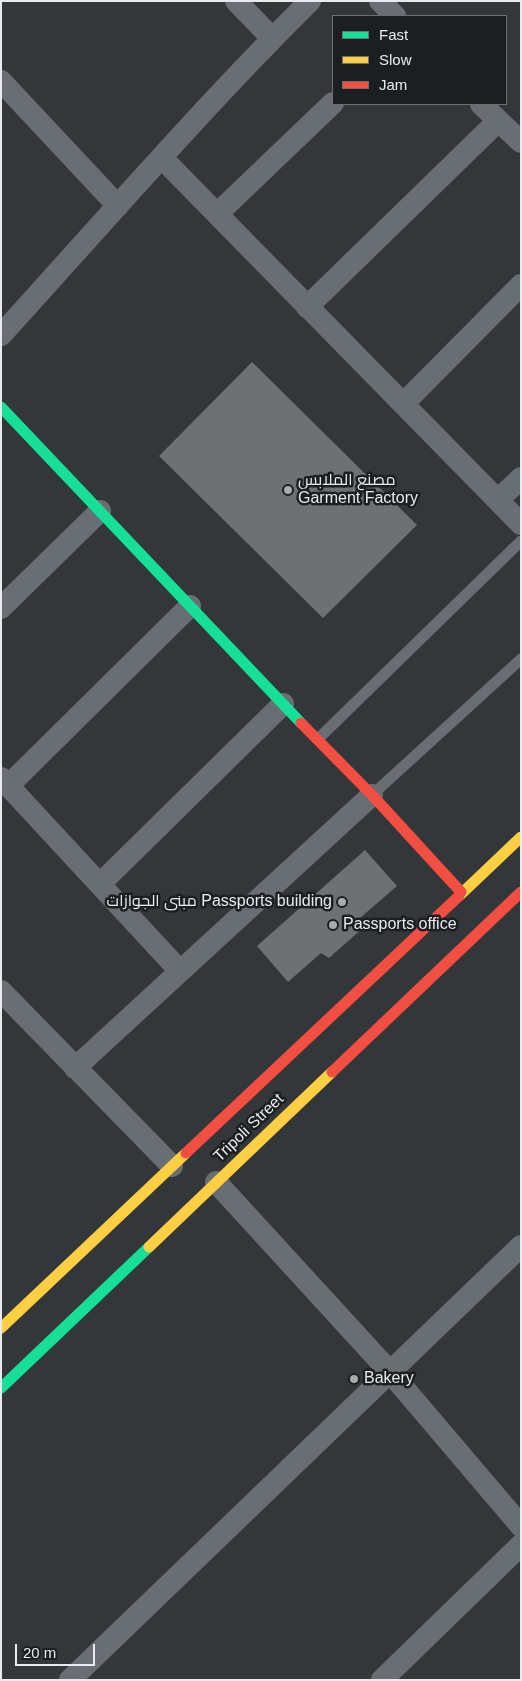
<!DOCTYPE html>
<meta charset="utf-8">
<style>
body{margin:0}
#map{position:relative;width:522px;height:1681px;overflow:hidden;background:#34373a;font-family:Arial,sans-serif}
canvas{display:block}
.frame{position:absolute;inset:0;border:2px solid #e7ebee;pointer-events:none}
.legend{position:absolute;left:332px;top:15px;width:175px;height:90px;box-sizing:border-box;background:#1c1e21;border:1px solid #6d7073;margin:0;padding:6px 9px;list-style:none;font-size:15px;color:#e7ebee}
.legend li{display:flex;align-items:center;gap:10px;height:25px}
.legend b{width:25px;border:1px solid #6d7073}
.scale{position:absolute;left:15px;top:1644px;width:80px;height:22px;box-sizing:border-box;border:2px solid #e7ebee;border-top:0;padding-left:6px;font-size:15px;line-height:18px;white-space:nowrap;color:#e7ebee;-webkit-text-stroke:4px #1c1e21;paint-order:stroke}
</style>
<div id="map">
<canvas width="522" height="1681"></canvas>
<div class="frame"></div>
<ul class="legend">
<li><b style="height:6px;background:#16e098"></b>Fast</li>
<li><b style="height:6px;background:#ffcf43"></b>Slow</li>
<li><b style="height:6px;background:#f24e42"></b>Jam</li>
</ul>
<div class="scale">20 m</div>
</div>
<script>
const ctx = document.querySelector('canvas').getContext('2d');
ctx.lineJoin = 'round';
function paint(path, color) { ctx.fillStyle = color; ctx.fill(path, 'evenodd'); }
function trace(path, color, width, dash) { ctx.strokeStyle = color; ctx.lineWidth = width; ctx.lineCap = dash ? 'butt' : 'round'; ctx.setLineDash(dash || []); ctx.stroke(path); }
function write(font, color, halo, rows, align = 'center') {
  ctx.font = font + ' Arial,Cairo,sans-serif'; ctx.lineWidth = 5; ctx.setLineDash([]); ctx.textBaseline = 'middle'; ctx.strokeStyle = halo; ctx.fillStyle = color; for (const [text, x, y, turn = 0] of rows) {
    ctx.save(); ctx.translate(x, y); ctx.rotate((+turn || 0) * Math.PI / 180); ctx.textAlign = isNaN(turn) ? turn : align; if (halo) ctx.strokeText(text, 0, 0); ctx.fillText(text, 0, 0); ctx.restore();
  }
}
paint(new Path2D(`
 M252 362 417 525 323 618 159 456Z
 M365 850 397 886 360 918 363 928 329 958 321 953 288 982 257 946Z`), '#6e7073');
trace(new Path2D(`
 M318 739 521 541
 M372 795 521 659`), '#696e75', 11);
trace(new Path2D(`
 M236 1 272 38
 M380 1 395 16
 M1 81 118 206
 M481 104 521 142
 M162 158 521 524
 M217 214 333 103
 M307 307 498 121
 M1 335C103 223 202 108 310 1
 M403 404 521 285
 M498 500 521 478
 M1 608 100 511
 M1 778 180 971
 M8 786 190 606
 M100 884 283 704
 M1 991 172 1166
 M75 1068 372 795
 M216 1182 390 1372 521 1526
 M70 1680 521 1246
 M382 1680 521 1545`), '#696e75', 22);
trace(new Path2D(`
 M1 407 301 723
 M1 1388 149 1247`), '#16e098', 11);
trace(new Path2D(`
 M459 896 521 837
 M149 1247 332 1072
 M1 1328 186 1153`), '#ffcf43', 11);
trace(new Path2D(`
 M301 723 372 795 461 892
 M332 1072 521 892
 M186 1153 459 896`), '#f24e42', 11);
for (const [x, y, r, color] of [
 [288,490,5,"#a8acaf"],
 [342,902,5,"#a8acaf"],
 [333,925,5,"#a8acaf"],
 [354,1379,5,"#a8acaf"]
]) { const dot = new Path2D(); dot.arc(x, y, r, 0, 2 * Math.PI); ctx.fillStyle = color; ctx.fill(dot); trace(dot, '#1c1e21', 2); }
write('16px', '#e7ebee', '#1c1e21', [
 ["مصنع الملابس",298,481],
 ["Garment Factory",298,499],
 ["مبنى الجوازات Passports building",332,902,"right"],
 ["Passports office",343,925],
 ["Bakery",364,1379]
], 'left');
write('16px', '#e7ebee', '#1c1e21', [
 ["Tripoli Street",249,1128,-44]
]);
</script>
